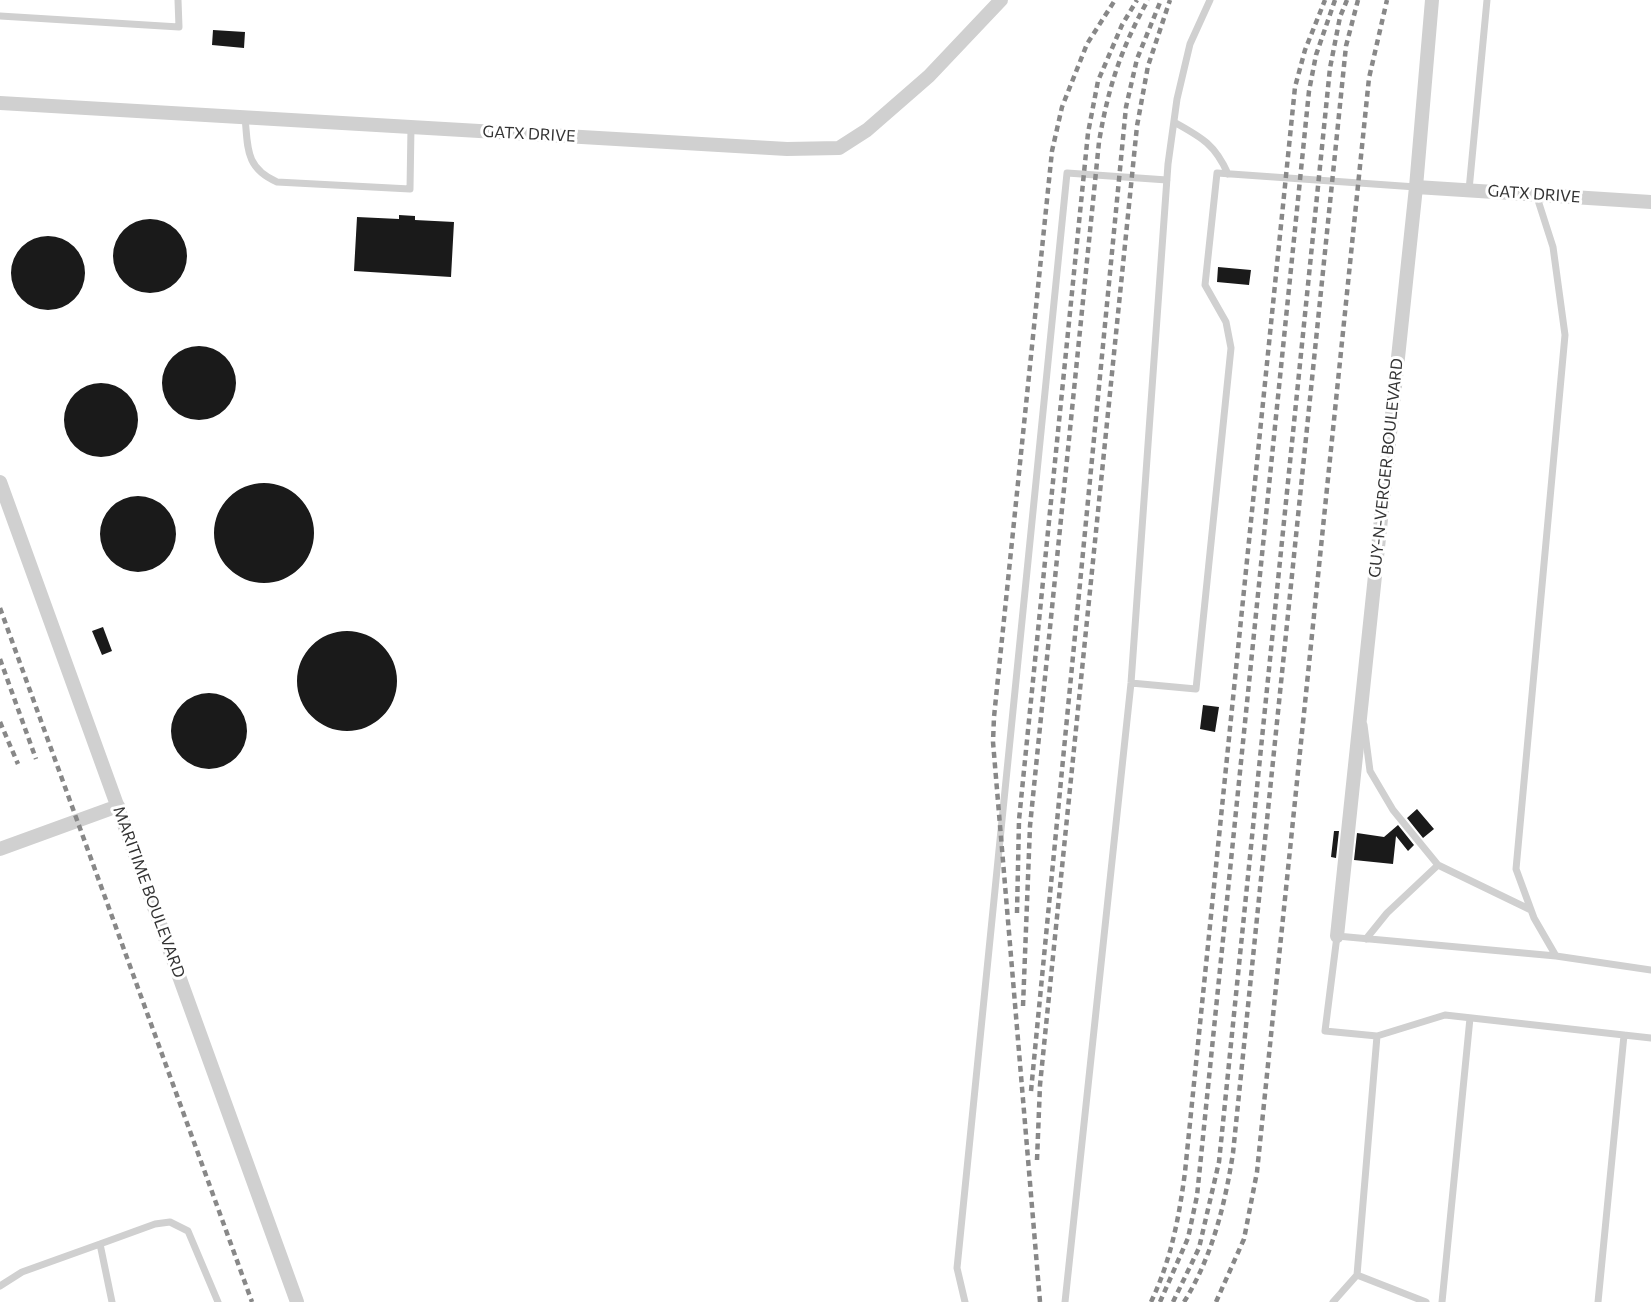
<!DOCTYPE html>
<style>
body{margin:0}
canvas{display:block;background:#fff}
</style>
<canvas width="1651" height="1302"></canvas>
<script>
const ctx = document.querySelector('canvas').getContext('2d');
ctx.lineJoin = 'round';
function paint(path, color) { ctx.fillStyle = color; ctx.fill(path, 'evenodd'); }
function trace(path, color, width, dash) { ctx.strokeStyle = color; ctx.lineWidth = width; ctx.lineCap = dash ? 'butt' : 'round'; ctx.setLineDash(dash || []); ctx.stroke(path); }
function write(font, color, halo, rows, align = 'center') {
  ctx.font = font + ' Commissioner,sans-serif'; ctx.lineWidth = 6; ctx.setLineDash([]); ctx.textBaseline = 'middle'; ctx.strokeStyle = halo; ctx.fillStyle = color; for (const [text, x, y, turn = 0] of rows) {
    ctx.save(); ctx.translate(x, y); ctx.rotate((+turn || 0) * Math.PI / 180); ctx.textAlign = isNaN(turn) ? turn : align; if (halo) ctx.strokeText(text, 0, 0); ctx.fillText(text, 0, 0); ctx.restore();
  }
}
paint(new Path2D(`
 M213 30 245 32 244 48 212 45Z
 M399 215 415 216V220L454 222 451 277 354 271 357 217 399 219Z
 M113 256a37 37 0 1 1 74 0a37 37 0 1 1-74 0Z
 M11 273a37 37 0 1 1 74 0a37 37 0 1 1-74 0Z
 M1218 267 1251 270 1249 285 1217 282Z
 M162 383a37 37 0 1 1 74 0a37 37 0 1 1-74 0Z
 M64 420a37 37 0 1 1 74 0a37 37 0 1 1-74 0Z
 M214 533a50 50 0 1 1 100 0a50 50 0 1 1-100 0Z
 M100 534a38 38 0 1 1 76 0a38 38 0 1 1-76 0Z
 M103 627 112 651 102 655 92 631Z
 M297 681a50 50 0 1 1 100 0a50 50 0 1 1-100 0Z
 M171 731a38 38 0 1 1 76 0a38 38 0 1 1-76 0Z
 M1203 705 1219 707 1215 732 1200 729Z
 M1417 809 1434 829 1423 838 1407 818Z
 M1398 825 1414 845 1408 851 1396 836 1393 864 1354 860 1357 833 1384 837Z
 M1334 831H1339L1336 858 1331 857Z`), '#1a1a1a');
trace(new Path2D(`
 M0 16 179 27 178 0
 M245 117C248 148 245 168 277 182L410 189 411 127
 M1174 122C1201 137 1215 144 1228 174
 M1469 190 1487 0
 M1536 194 1553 247 1565 335 1516 869 1534 918 1556 956 1651 970
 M1131 683 1196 689 1231 348 1226 322 1205 285 1217 173 1416 187
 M1364 725 1370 771 1393 810 1438 865 1531 910
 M1366 939 1387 913 1438 865
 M1556 956 1337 936 1325 1031 1377 1036 1445 1015 1651 1038
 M1357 1275 1426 1302
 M0 1286 22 1272 100 1244
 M112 1302 100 1244 155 1224 170 1222 188 1231 218 1302
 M965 1302 957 1268 1067 173 1167 180
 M1065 1302 1131 683 1168 164 1177 99 1190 44 1210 0
 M1333 1302 1357 1275 1377 1036
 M1442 1302 1470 1018
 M1598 1302 1624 1035`), '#d0d0d0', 7);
trace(new Path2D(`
 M0 103 787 149 839 148 867 130 929 76 1001 0
 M1416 187 1651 202
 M0 482 297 1302
 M0 849 118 806
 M1337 936 1416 187 1432 0`), '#d0d0d0', 14);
trace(new Path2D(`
 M0 608 252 1302
 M0 659 36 759
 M0 722 18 764
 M1017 913 1019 820 1088 133 1098 81 1122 25 1137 0
 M1023 1006 1030 826 1099 142C1108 88 1121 48 1148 0
 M1031 1091 1126 107 1137 59 1161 0
 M1037 1160 1040 1085 1137 126 1148 66 1170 0
 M1040 1302 993 742 994 717 1052 151 1062 107 1087 44 1115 0
 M1151 1302C1171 1260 1179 1218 1185 1172L1295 87 1305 50 1325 0
 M1160 1302 1188 1238 1197 1196 1309 91 1316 55 1335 0
 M1173 1302 1199 1248 1219 1162 1330 68 1340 17 1347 0
 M1184 1302C1212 1257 1225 1205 1233 1153L1346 46 1358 0
 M1216 1302 1244 1239 1257 1172 1369 78 1387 0`), '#888', 4.5, [6, 4.5]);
write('16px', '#333', '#fff', [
 ["GATX DRIVE",529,134,3],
 ["GATX DRIVE",1534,194,4],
 ["GUY-N-VERGER BOULEVARD",1386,468,-84],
 ["MARITIME BOULEVARD",149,892,70]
]);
</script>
